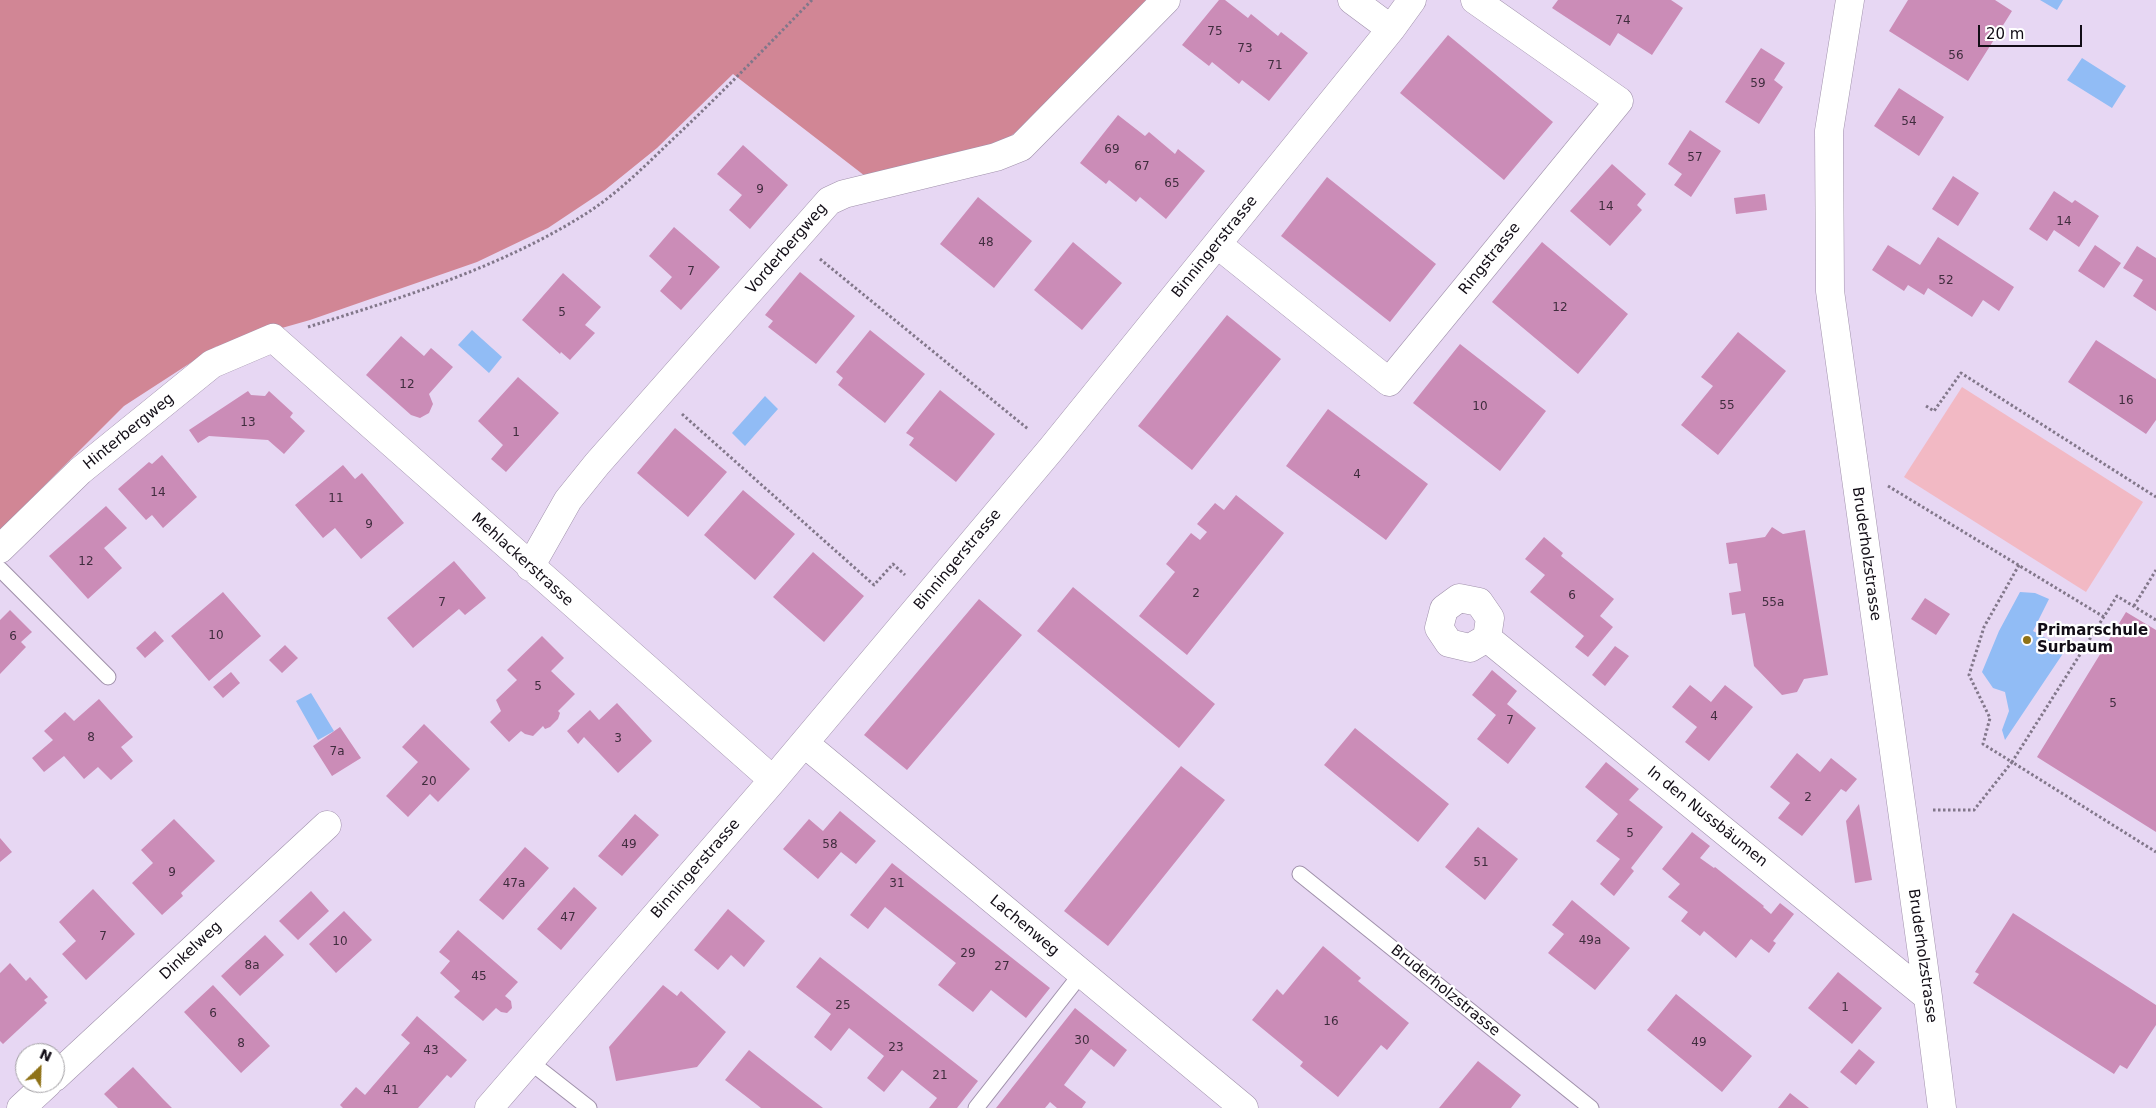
<!DOCTYPE html>
<meta charset="utf-8">
<style>
body{margin:0}
#map{position:relative;width:2156px;height:1108px;overflow:hidden;background:#e7d7f3;font-family:"DejaVu Sans",sans-serif}
canvas{display:block}
.north{position:absolute;left:15px;top:1043px;width:50px;height:50px;box-sizing:border-box;background:#fff;border:1px solid #a09ea2;border-radius:50%;rotate:24deg;font-size:14px;font-weight:700;line-height:20px;text-align:center;color:#120d16}
.north::after{content:'';display:block;margin:auto;width:18px;height:22px;background:#8f7217;clip-path:polygon(50% 0,100% 100%,50% 72%,0 100%)}
.scale{position:absolute;left:1978px;top:25px;width:104px;height:22px;box-sizing:border-box;border:2px solid #120d16;border-top:0;padding-left:6px;font-size:15px;line-height:18px;white-space:nowrap;color:#120d16;-webkit-text-stroke:4px #fff;paint-order:stroke}
</style>
<div id="map">
<canvas width="2156" height="1108"></canvas>
<div class="north">N</div>
<div class="scale">20 m</div>
</div>
<script>
const ctx = document.querySelector('canvas').getContext('2d');
ctx.lineJoin = 'round';
function paint(path, color) { ctx.fillStyle = color; ctx.fill(path, 'evenodd'); }
function trace(path, color, width, dash) { ctx.strokeStyle = color; ctx.lineWidth = width; ctx.lineCap = dash ? 'butt' : 'round'; ctx.setLineDash(dash || []); ctx.stroke(path); }
function write(font, color, halo, rows, align = 'center') {
  ctx.font = font + ' "DejaVu Sans",sans-serif'; ctx.lineWidth = 4.5; ctx.setLineDash([]); ctx.textBaseline = 'middle'; ctx.strokeStyle = halo; ctx.fillStyle = color; for (const [text, x, y, turn = 0] of rows) {
    ctx.save(); ctx.translate(x, y); ctx.rotate((+turn || 0) * Math.PI / 180); ctx.textAlign = isNaN(turn) ? turn : align; if (halo) ctx.strokeText(text, 0, 0); ctx.fillText(text, 0, 0); ctx.restore();
  }
}
paint(new Path2D(`
 M1962 387 2143 502 2086 592 1904 477Z`), '#f2b9c4');
paint(new Path2D(`
 M0 0H1148L1054 103 1003 142 865 176 733 74 657 148 605 190 548 228 477 262 310 320 215 347 124 406 0 530Z`), '#d18695');
paint(new Path2D(`
 M2040 0H2063L2057 10Z
 M2082 58 2126 86 2112 108 2067 80Z
 M472 330 502 357 489 373 458 345Z
 M765 396 778 409 745 446 732 433Z
 M2020 592 2035 593 2049 599 2033 631 2066 649 2005 740 2002 730 2009 711 2005 692 1993 688 1982 672 1999 631Z
 M311 693 334 731 318 740 296 701Z`), '#91bcf5');
paint(new Path2D(`
 M1219 0H1225L1248 18 1251 14 1278 36 1281 32 1308 53 1269 101 1242 80 1239 84 1212 62 1209 66 1182 45Z
 M1558 0H1671L1683 8 1652 55 1618 33 1610 46 1552 8Z
 M1908 0H1995L2012 11 1968 81 1889 31Z
 M1448 35 1553 122 1504 180 1400 93Z
 M1761 48 1785 63 1774 80 1783 87 1759 124 1725 102Z
 M1899 88 1944 117 1919 156 1874 126Z
 M1118 115 1145 136 1149 132 1175 154 1178 149 1205 171 1166 219 1140 197 1136 202 1109 180 1106 184 1080 163Z
 M1690 130 1721 151 1691 197 1674 185 1682 174 1668 164Z
 M743 145 788 185 750 229 729 210 742 195 717 174Z
 M1612 164 1646 194 1637 205 1642 210 1610 246 1570 211Z
 M1953 176 1979 193 1958 226 1932 209Z
 M1327 177 1436 264 1390 322 1281 236Z
 M2054 191 2072 203 2075 200 2099 216 2079 247 2054 230 2047 241 2029 229Z
 M1765 194 1767 210 1736 214 1734 198Z
 M978 197 1032 241 994 288 940 244Z
 M674 227 720 267 681 310 660 291 672 277 649 256Z
 M1938 237 2014 287 1999 311 1983 300 1972 317 1928 288 1924 295 1908 285 1904 291 1872 270 1888 245 1920 265Z
 M1073 242 1122 283 1082 330 1034 290Z
 M1542 242 1628 314 1578 374 1492 302Z
 M2095 245 2121 263 2104 288 2078 271Z
 M2137 246 2156 258V311L2133 296 2143 280 2123 268Z
 M800 272 855 316 816 364 768 327 773 321 765 315Z
 M563 273 601 307 585 325 595 333 570 360 561 352 560 354 522 320Z
 M1227 315 1281 359 1192 470 1138 426Z
 M870 330 925 374 885 423 838 385 843 378 836 372Z
 M1738 332 1786 371 1718 455 1681 425 1713 386 1701 377Z
 M401 336 424 356 431 348 453 367 429 394 433 404 429 413 420 418 411 415 366 375Z
 M2096 340 2156 379V420L2146 434 2068 382Z
 M1460 344 1546 411 1500 471 1413 403Z
 M518 377 559 413 506 472 491 459 503 445 478 421Z
 M940 390 995 434 956 482 909 445 914 438 906 433Z
 M248 391 251 395 265 396 269 391 293 413 290 417 305 431 284 454 268 440 209 436 198 443 189 430Z
 M1328 409 1428 484 1386 540 1286 466Z
 M675 428 727 472 688 517 637 473Z
 M162 455 197 497 163 528 152 515 146 520 118 489 149 462 152 464Z
 M343 465 355 479 362 473 404 523 361 559 335 528 323 538 295 505Z
 M743 490 795 534 755 580 704 535Z
 M1236 495 1284 533 1187 655 1139 616 1175 572 1166 564 1191 533 1200 540 1207 532 1197 524 1215 503 1224 510Z
 M106 506 127 528 104 548 122 568 88 599 49 556Z
 M1772 527 1783 534 1805 530 1828 675 1804 679 1797 692 1782 695 1754 666 1745 613 1732 615 1729 593 1741 591 1737 563 1729 564 1726 543 1765 537Z
 M1544 537 1563 553 1561 556 1614 599 1600 616 1613 627 1588 657 1575 647 1584 636 1530 592 1545 575 1525 559Z
 M813 552 864 596 824 642 773 597Z
 M454 561 486 598 465 615 459 609 413 648 387 618Z
 M1073 587 1215 704 1179 748 1037 631Z
 M223 592 261 636 209 681 171 636Z
 M1925 598 1950 614 1936 635 1911 619Z
 M979 599 1022 635 907 770 864 735Z
 M10 610 32 632 21 642 26 647 0 674V620Z
 M2126 612 2156 630V832L2037 757Z
 M155 631 164 641 145 658 136 648Z
 M542 636 564 658 551 671 575 694 558 711 560 713 558 719 550 727 545 729 543 726 533 736 525 734 521 731 509 742 490 722 501 711 496 700 517 680 507 670Z
 M285 645 298 658 282 673 269 660Z
 M1615 646 1629 656 1605 686 1592 675Z
 M1492 670 1517 691 1507 704 1536 728 1508 764 1477 739 1496 715 1472 695Z
 M231 672 240 683 223 698 213 687Z
 M1690 685 1711 702 1725 685 1753 707 1709 761 1685 742 1697 727 1672 707Z
 M99 699 133 737 121 747 133 761 111 780 98 767 84 779 64 756 44 772 32 758 53 740 44 731 65 712 74 721Z
 M617 703 652 741 618 773 584 737 578 744 567 731 590 710 599 720Z
 M424 724 470 769 438 802 430 794 408 817 386 796 418 762 402 747Z
 M340 727 361 758 332 776 313 746Z
 M1355 728 1449 804 1418 842 1324 765Z
 M1797 753 1820 772 1831 758 1857 779 1846 792 1841 789 1802 836 1778 818 1790 803 1770 787Z
 M1606 762 1639 789 1629 800 1663 827 1631 868 1634 871 1614 896 1600 884 1620 859 1596 841 1618 814 1585 787Z
 M1181 766 1225 800 1108 946 1064 911Z
 M1859 804 1872 880 1855 883 1846 821Z
 M840 811 876 841 856 864 841 852 818 879 783 849 809 819 823 831Z
 M635 814 659 835 622 876 598 856Z
 M174 819 215 861 181 893 183 896 162 915 132 883 153 863 141 850Z
 M1478 827 1518 859 1485 900 1445 867Z
 M1692 832 1710 846 1700 858 1714 868 1715 867 1764 906 1763 907 1771 914 1780 903 1794 914 1773 941 1776 943 1769 953 1751 939 1736 958 1704 931 1700 936 1681 921 1688 912 1668 897 1680 884 1662 869Z
 M0 838 12 852 0 862Z
 M525 847 549 868 503 920 479 900Z
 M892 863 1050 988 1026 1018 991 990 973 1012 938 985 956 963 885 907 868 929 850 915Z
 M574 887 597 908 561 950 537 929Z
 M93 889 135 934 86 980 62 954 76 941 59 922Z
 M311 891 329 911 298 940 279 921Z
 M1572 900 1630 948 1595 990 1548 953 1564 934 1552 925Z
 M728 909 765 941 744 967 731 955 718 970 694 950Z
 M344 911 372 940 336 973 309 944Z
 M2013 913 2156 1005V1025L2127 1069 2120 1065 2114 1074 1973 983 1979 974 1975 972Z
 M458 930 518 982 505 996 511 1001 512 1008 507 1013 501 1012 496 1008 483 1021 454 997 460 991 440 973 450 961 439 952Z
 M265 935 284 955 240 996 221 976Z
 M1323 946 1361 978 1358 981 1409 1023 1387 1050 1381 1045 1338 1097 1300 1066 1303 1062 1252 1020 1277 989 1283 995Z
 M820 957 978 1081 957 1108H929L937 1098 902 1070 884 1092 867 1078 884 1056 849 1028 831 1051 814 1037 831 1014 796 987Z
 M10 963 26 981 30 977 48 997 44 1000 47 1003 3 1044 0 1041V973Z
 M1838 972 1882 1008 1852 1044 1808 1008Z
 M213 985 270 1046 241 1073 184 1012Z
 M663 985 677 996 681 991 726 1032 697 1067 616 1081 609 1047Z
 M1676 994 1752 1056 1722 1092 1647 1030Z
 M1075 1008 1127 1050 1114 1067 1091 1049 1064 1085 1086 1102 1082 1108H1057L1050 1102 1045 1108H996Z
 M417 1016 467 1060 451 1078 447 1075 418 1108H343L340 1105 356 1087 365 1095 410 1043 401 1035Z
 M1859 1049 1875 1062 1856 1085 1840 1072Z
 M749 1050 802 1092 823 1108H761L725 1080Z
 M1478 1061 1521 1095 1511 1108H1439Z
 M133 1067 162 1098 172 1108H118L104 1094Z
 M1790 1093 1809 1108H1778Z`), '#cb8cb7');
const service = new Path2D(`
 M0 569 108 677
 M1300 874 1591 1108
 M529 1061 589 1108
 M976 1108 1081 974`);
const minor = new Path2D(`
 M1352 0 1391 29
 M1850 0 1829 131 1830 291 1928 997 1942 1108
 M1217 244 1389 382 1619 101 1475 0
 M0 549 80 471 212 364 273 338 773 780
 M530 567 568 500 597 464 829 201 844 194 996 157 1021 147 1166 0
 M1459 598 1479 602 1490 618 1487 638 1470 648 1449 643 1439 628 1444 609Z
 M1487 638 1928 997
 M804 743 1244 1108
 M55 1077 327 825
 M21 1108 48 1083
 M489 1108 773 780 1052 448 1391 29 1412 0`);
trace(service, '#a091ab', 17);
trace(minor, '#a091ab', 29);
trace(new Path2D(`
 M820 259 1028 429
 M308 327C404 297 502 267 587 213 618 193 646 165 673 139 721 94 766 47 812 0
 M1926 406 1934 411 1961 373 2156 497
 M682 414 874 585 893 564 905 575
 M1888 486 2104 617
 M2019 565 1984 627 1969 675 1990 718 1983 744 2012 762 2117 596 2156 620
 M2134 606 2156 570
 M1933 810H1974L2012 762 2156 852`), '#82778a', 3, [2.5, 2.5]);
trace(service, '#fff', 15);
trace(minor, '#fff', 28);
for (const [x, y, r, color] of [
 [2027,640,5,"#8f7217"]
]) { const dot = new Path2D(); dot.arc(x, y, r, 0, 2 * Math.PI); ctx.fillStyle = color; ctx.fill(dot); trace(dot, '#fff', 2); }
write('12px', '#402d3e', null, [
 ["74",1623,21],
 ["75",1215,32],
 ["73",1245,49],
 ["56",1956,56],
 ["71",1275,66],
 ["59",1758,84],
 ["54",1909,122],
 ["69",1112,150],
 ["57",1695,158],
 ["67",1142,167],
 ["65",1172,184],
 ["9",760,190],
 ["14",1606,207],
 ["14",2064,222],
 ["48",986,243],
 ["7",691,272],
 ["52",1946,281],
 ["12",1560,308],
 ["5",562,313],
 ["12",407,385],
 ["16",2126,401],
 ["55",1727,406],
 ["10",1480,407],
 ["13",248,423],
 ["1",516,433],
 ["4",1357,475],
 ["14",158,493],
 ["11",336,499],
 ["9",369,525],
 ["12",86,562],
 ["2",1196,594],
 ["6",1572,596],
 ["7",442,603],
 ["55a",1773,603],
 ["10",216,636],
 ["6",13,637],
 ["5",538,687],
 ["5",2113,704],
 ["4",1714,717],
 ["7",1510,721],
 ["8",91,738],
 ["3",618,739],
 ["7a",337,752],
 ["20",429,782],
 ["2",1808,798],
 ["5",1630,834],
 ["49",629,845],
 ["58",830,845],
 ["51",1481,863],
 ["9",172,873],
 ["47a",514,884],
 ["31",897,884],
 ["47",568,918],
 ["7",103,937],
 ["49a",1590,941],
 ["10",340,942],
 ["29",968,954],
 ["8a",252,966],
 ["27",1002,967],
 ["45",479,977],
 ["25",843,1006],
 ["1",1845,1008],
 ["6",213,1014],
 ["16",1331,1022],
 ["30",1082,1041],
 ["49",1699,1043],
 ["8",241,1044],
 ["23",896,1048],
 ["43",431,1051],
 ["21",940,1076],
 ["41",391,1091]
]);
write('15px', '#120d16', '#fff', [
 ["Binningerstrasse",1215,247,-51],
 ["Vorderbergweg",787,249,-49],
 ["Ringstrasse",1490,259,-51],
 ["Hinterbergweg",129,432,-39],
 ["Bruderholzstrasse",1866,554,82],
 ["Mehlackerstrasse",522,560,42],
 ["Binningerstrasse",958,560,-50],
 ["In den Nussbäumen",1707,817,39],
 ["Binningerstrasse",696,869,-49],
 ["Lachenweg",1024,926,40],
 ["Dinkelweg",191,951,-43],
 ["Bruderholzstrasse",1922,956,82],
 ["Bruderholzstrasse",1445,991,39]
]);
write('bold 15px', '#120d16', '#fff', [
 ["Primarschule",2037,631],
 ["Surbaum",2037,648]
], 'left');
</script>
